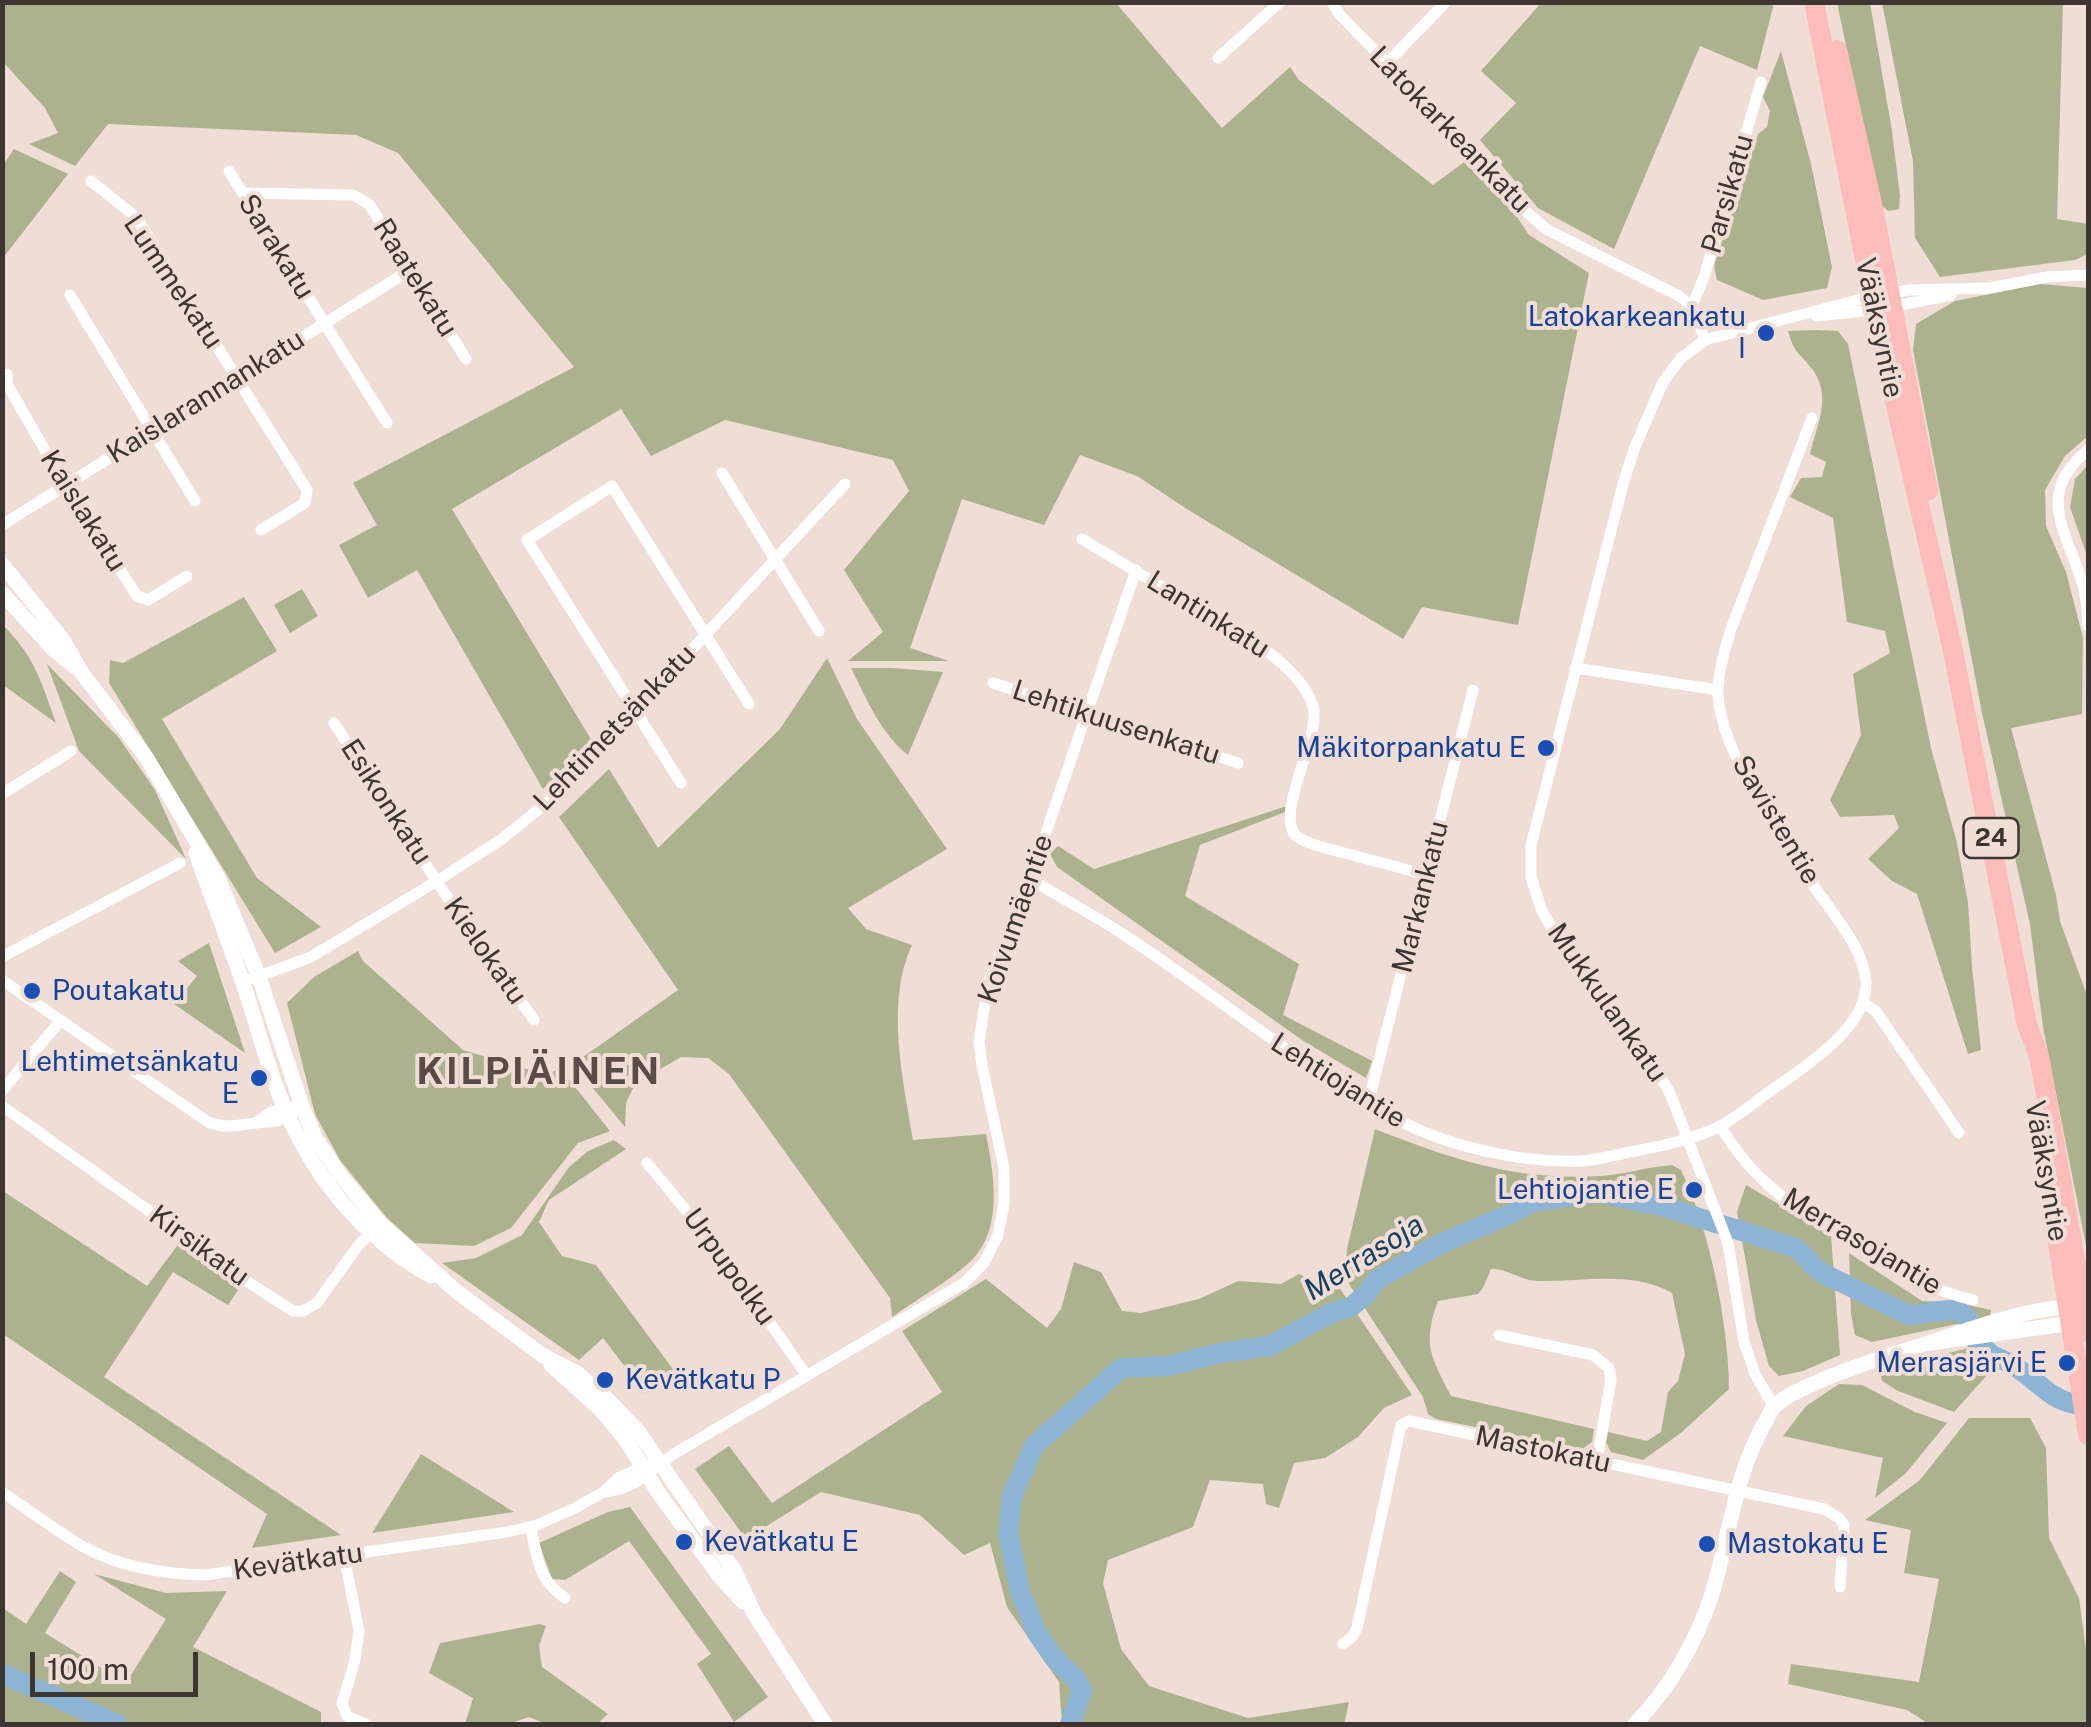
<!DOCTYPE html>
<meta charset="utf-8">
<style>
body{margin:0}
#map{position:relative;width:2091px;height:1727px;overflow:hidden;background:#efddd6;font-family:"Public Sans",sans-serif}
canvas{display:block}
.frame{position:absolute;inset:0;border:5px solid #3c3532;pointer-events:none}
.scale{position:absolute;left:30px;top:1652px;width:168px;height:45px;box-sizing:border-box;border:5px solid #3c3532;border-top:0;padding-left:12px;font-size:30px;line-height:35px;white-space:nowrap;color:#3c3532;-webkit-text-stroke:8px #efddd6;paint-order:stroke}
</style>
<div id="map">
<canvas width="2091" height="1727"></canvas>
<div class="frame"></div>
<div class="scale">100 m</div>
</div>
<script>
const ctx = document.querySelector('canvas').getContext('2d');
ctx.lineJoin = 'round';
function paint(path, color) { ctx.fillStyle = color; ctx.fill(path, 'evenodd'); }
function trace(path, color, width, dash) { ctx.strokeStyle = color; ctx.lineWidth = width; ctx.lineCap = dash ? 'butt' : 'round'; ctx.setLineDash(dash || []); ctx.stroke(path); }
function write(font, color, halo, rows, align = 'center') {
  ctx.font = font + ' "Public Sans",sans-serif'; ctx.lineWidth = 8; ctx.setLineDash([]); ctx.textBaseline = 'middle'; ctx.strokeStyle = halo; ctx.fillStyle = color; for (const [text, x, y, turn = 0] of rows) {
    ctx.save(); ctx.translate(x, y); ctx.rotate((+turn || 0) * Math.PI / 180); ctx.textAlign = isNaN(turn) ? turn : align; if (halo) ctx.strokeText(text, 0, 0); ctx.fillText(text, 0, 0); ctx.restore();
  }
}
paint(new Path2D(`
 M1116 3 1222 128 1290 67 1299 80 1433 185 1467 160 1515 214 1529 235 1589 273 1518 625 1422 607 1403 639 1190 511 1137 476 1080 455 1044 525 962 499 910 648 949 661H848L883 632 844 570 909 491 893 460 725 420 651 456 621 409 452 509 592 741 543 789 417 570 368 598 339 545 377 525 353 483 574 367 398 153 356 135 108 124 75 166 29 144 58 133 45 108 3 62V3Z
 M1541 3H1774L1757 70 1700 46 1614 249 1538 208 1480 140 1516 103 1481 71Z
 M1837 3H1870L1892 131 1900 196 1899 209 1888 211 1881 205 1878 196Z
 M1882 3H2063L2057 219 2088 224V254L2075 260 1940 277 1915 238 1913 161Z
 M1781 51 1811 164 1832 267 1827 288 1763 300 1717 280 1714 266 1758 134 1767 127 1770 111 1763 97Z
 M14 149 68 174 3 258V165Z
 M2040 284 2088 288V436L2065 456 2045 490 2046 526 2066 572 2083 638 2082 714 2011 728 2056 895 2060 921 2088 998V1256L2043 1027 2030 924 1982 713 1913 350 1916 324 1955 301Z
 M1816 330 1838 331 1848 344 1931 748 1957 843 1968 902 1972 967 1981 1050 1968 1054 1917 894 1892 881 1868 859 1899 828 1894 815 1840 817 1830 800 1861 735 1853 674 1890 653 1885 631 1847 622 1833 518 1790 497 1801 478 1822 477 1826 462 1810 454C1817 424 1832 398 1813 370 1800 353 1794 354 1788 331Z
 M2088 465V559L2070 507 2075 479Z
 M302 589 318 616 290 633 274 605Z
 M244 597 277 651 162 719 257 878 321 927 275 953 109 683 110 660 123 663Z
 M2 624C35 657 41 681 56 723L3 685Z
 M827 658 857 719 947 849 848 908 866 929 912 945C885 1002 903 1080 913 1140L986 1134C994 1175 1004 1230 970 1262 948 1282 917 1299 892 1317L890 1298 729 1074 708 1058 681 1057 635 1084 626 1103 625 1127 573 1064 678 990 559 817 609 769 658 848 780 729Z
 M47 664 119 738 155 790 186 859 79 751Z
 M851 668H892L943 672 908 755C881 734 866 698 851 668Z
 M1287 806 1285 812 1200 845 1185 896 1299 964 1283 1015 1372 1061 1366 1078 1305 1042 1057 867 1050 854 1058 846 1094 869Z
 M209 943 245 1053 174 1004 197 976 178 961Z
 M358 951 363 961 463 1050 546 1075 560 1068 610 1131 578 1143 511 1228 474 1246 415 1243 387 1218 340 1160 315 1114 287 1003 314 977Z
 M1375 1129C1454 1160 1515 1181 1602 1176 1625 1174 1648 1167 1672 1165L1681 1170C1709 1227 1729 1326 1729 1389L1682 1432 1643 1460 1611 1452 1606 1443 1608 1432 1647 1441 1661 1432 1668 1392 1678 1381 1685 1354 1672 1293C1633 1270 1580 1282 1537 1281 1519 1280 1507 1268 1491 1269L1483 1288 1478 1294 1438 1301C1422 1344 1431 1357 1451 1396L1594 1429 1592 1442 1582 1449 1436 1419 1428 1414 1423 1397 1345 1278 1347 1249Z
 M614 1140 626 1149 549 1200 539 1222 562 1256 596 1265 675 1372 645 1393 603 1338 579 1360 442 1263 476 1258 522 1235 569 1167 588 1151Z
 M1746 1185 1831 1235 1840 1355 1803 1371 1779 1376 1769 1366 1756 1320 1737 1212Z
 M3 1191 147 1286 180 1242 241 1286 228 1305 173 1272 104 1377 341 1535 252 1548 267 1514 3 1334Z
 M1849 1253 1922 1301 1954 1302 1991 1310 1990 1317 1872 1342 1855 1335 1851 1314Z
 M1074 1262 1101 1272 1122 1311 1141 1313 1199 1299 1238 1281 1281 1284 1299 1274 1311 1280 1332 1277 1412 1395 1384 1408 1358 1437 1325 1458 1294 1463 1279 1508 1266 1504 1263 1484 1210 1480 1193 1527 1108 1560 1103 1583 1121 1649 1149 1686 1248 1718 1349 1702 1344 1724H1062L1059 1682 1007 1607 990 1543 964 1555 920 1515 821 1492 746 1539 695 1469 729 1446 772 1503 942 1392 902 1331 986 1279 1047 1328 1061 1309Z
 M1982 1344 2006 1354 1954 1412 1898 1391 1882 1381 1880 1372Z
 M1839 1384 1862 1385 1915 1412 1947 1423 1906 1473 1875 1498 1883 1458 1783 1436 1806 1406Z
 M1969 1418H2030L2046 1448 2049 1538 2079 1598 2088 1665V1724H1929L1907 1710 1788 1684 1791 1664 1919 1682 1939 1579 1904 1573 1911 1530 1865 1520 1920 1480Z
 M421 1454 514 1512 372 1533Z
 M630 1507 768 1697 734 1722 697 1664 711 1654 629 1541 565 1580 552 1579 539 1543 608 1512Z
 M60 1571 76 1582 45 1633 126 1683 166 1619 94 1574 166 1593 227 1591 193 1647 321 1712V1724H132L3 1667V1608L26 1624Z
 M540 1624 546 1626 539 1646 542 1667 608 1714 597 1724H546L529 1717 508 1724H465L473 1698 429 1673 440 1643Z
 M3 1681 100 1724H3Z`), '#acb28e');
trace(new Path2D(`
 M1976 1341 1992 1355 2007 1362
 M2020 1370C2041 1384 2050 1399 2075 1404
 M2 1674 117 1724
 M1070 1724 1082 1691 1076 1679 1055 1659 1037 1633 1020 1592 1008 1532 1012 1496 1034 1446 1121 1368 1169 1366 1220 1353 1270 1346 1331 1313 1351 1307 1365 1295 1378 1279 1440 1244 1513 1213 1531 1202 1597 1193 1658 1205 1796 1248 1820 1272 1909 1315 1957 1309 1968 1319`), '#8db4d5', 20);
trace(new Path2D(`
 M1332 2 1340 15 1471 149 1521 207 1546 229 1679 296 1692 306 1705 340
 M1218 58 1280 2
 M1387 63 1446 2
 M229 171 387 423
 M91 181 136 217 307 490 305 503 261 530
 M243 193 353 195 369 204 466 359
 M1984 289 2047 277 2088 275
 M70 295 195 501
 M1692 306 1704 277 1761 82
 M1816 316 1875 310 1951 295
 M7 374V384L65 485 137 596 148 600 187 576
 M2088 450C2033 494 2068 533 2083 586 2087 599 2087 613 2088 626
 M722 473 819 631
 M2 525 410 270
 M1082 539 1257 644C1278 659 1305 680 1313 706 1322 737 1270 820 1299 838 1312 846 1330 849 1344 853 1371 860 1398 867 1426 875
 M1575 668 1718 690
 M993 683 1238 763
 M334 723 443 891 534 1020
 M681 783 527 540 612 486 749 704
 M2 794 71 751
 M1030 879C1058 896 1087 911 1115 929 1187 975 1254 1029 1326 1076 1351 1093 1377 1110 1404 1123 1454 1148 1524 1163 1580 1161 1595 1161 1611 1156 1625 1153 1656 1147 1691 1141 1720 1126 1737 1117 1753 1103 1769 1092 1803 1068 1868 1028 1866 982 1864 950 1839 922 1821 896 1787 848 1722 755 1718 696 1717 674 1725 650 1731 629L1812 418
 M2 957 180 863
 M251 979 311 957 437 881 502 839 560 792 845 484
 M2 980 208 1122C226 1129 238 1125 256 1123 271 1121 282 1123 294 1112
 M1864 1003 1876 1011 1959 1133
 M2 1091 60 1021
 M1368 1104 1473 690
 M2 1106 254 1286 293 1311H303L317 1303 357 1247 374 1229
 M256 1123 271 1112 293 1107
 M1720 1126C1733 1146 1746 1165 1764 1181 1788 1204 1819 1222 1848 1239 1890 1265 1924 1289 1973 1300
 M647 1163C704 1230 756 1302 807 1376
 M1499 1335 1593 1355 1609 1368 1611 1379 1597 1461
 M1774 1407 1755 1374 1744 1342 1728 1243 1669 1091 1639 1045 1560 943 1541 909 1531 877V845L1623 484 1635 447 1663 382 1681 358 1705 340 1865 298 1909 290 1988 288
 M2 1492C29 1510 55 1530 82 1546 119 1567 163 1574 205 1575L507 1532 537 1525 573 1509 604 1492 618 1478 647 1465
 M604 1492C639 1488 650 1470 677 1452L964 1283 984 1263 998 1235 1004 1204V1168L982 1065 979 1042 988 983 1030 879 1136 570
 M530 1527C539 1558 536 1578 565 1598
 M344 1556 359 1631 355 1660 342 1704 347 1716 366 1724
 M1343 1644 1352 1637 1357 1628 1401 1425 1409 1421 1824 1509 1839 1518 1844 1525 1840 1587`), '#fff', 11);
trace(new Path2D(`
 M2 564 63 640 82 673 146 757 217 876 259 977 304 1112 316 1139 340 1175 380 1223 456 1291 542 1355 577 1373 606 1398 638 1431 734 1570 755 1615 825 1724
 M2 593 54 650 75 667
 M196 853C211 896 228 939 243 983 258 1027 270 1078 290 1120 320 1185 368 1241 431 1276
 M1930 1343 2079 1322
 M551 1365 600 1409 626 1440 660 1495 721 1578 743 1602
 M1635 1724C1670 1687 1696 1643 1712 1594 1729 1538 1735 1476 1763 1426 1767 1420 1770 1411 1775 1406 1785 1396 1802 1389 1815 1383 1855 1365 1895 1354 1937 1340 1968 1330 2049 1301 2078 1309`), '#fff', 15);
trace(new Path2D(`
 M1814 2 1882 345 1953 651 2027 1025 2039 1056 2088 1332
 M1837 50 1873 208 1928 491
 M2055 1224 2088 1435`), '#fcbcba', 20);
for (const [x, y, r, color] of [
 [1766,333,10,"#1a4fb4"],
 [1546,748,10,"#1a4fb4"],
 [32,991,10,"#1a4fb4"],
 [259,1078,10,"#1a4fb4"],
 [1694,1190,10,"#1a4fb4"],
 [2067,1363,10,"#1a4fb4"],
 [605,1380,10,"#1a4fb4"],
 [684,1542,10,"#1a4fb4"],
 [1707,1544,10,"#1a4fb4"]
]) { const dot = new Path2D(); dot.arc(x, y, r, 0, 2 * Math.PI); ctx.fillStyle = color; ctx.fill(dot); trace(dot, '#efddd6', 4); }
for (const [x, y, w] of [
 [1991,838,55]
]) { const box = new Path2D(); box.roundRect(x - w / 2, y - 20, w, 40, 8); ctx.fillStyle = '#efddd6'; ctx.fill(box); trace(box, '#3c3532', 2.5); }
write('bold 25px', '#3c3532', null, [
 ["24",1991,838]
]);
write('28px', '#3c3532', '#efddd6', [
 ["Latokarkeankatu",1450,130,46],
 ["Parsikatu",1728,194,-74],
 ["Sarakatu",276,247,58],
 ["Raatekatu",415,278,58],
 ["Lummekatu",173,282,56],
 ["Vääksyntie",1879,328,78],
 ["Kaislarannankatu",206,397,-32],
 ["Kaislakatu",83,511,58],
 ["Lantinkatu",1208,615,32],
 ["Lehtikuusenkatu",1116,723,18],
 ["Lehtimetsänkatu",615,728,-46],
 ["Esikonkatu",386,802,57],
 ["Savistentie",1776,820,59],
 ["Markankatu",1421,897,-76],
 ["Koivumäentie",1016,919,-71],
 ["Kielokatu",485,951,55],
 ["Mukkulankatu",1607,1003,55],
 ["Lehtiojantie",1338,1081,32],
 ["Vääksyntie",2046,1171,80],
 ["Merrasojantie",1862,1242,31],
 ["Kirsikatu",199,1246,36],
 ["Urpupolku",729,1267,54],
 ["Mastokatu",1543,1450,12],
 ["Kevätkatu",298,1562,-8]
]);
write('28px', '#164399', '#efddd6', [
 ["Latokarkeankatu",1746,317],
 ["I",1746,349],
 ["Mäkitorpankatu E",1526,748],
 ["Poutakatu",52,991,"left"],
 ["Lehtimetsänkatu",239,1062],
 ["E",239,1094],
 ["Lehtiojantie E",1674,1190],
 ["Merrasjärvi E",2047,1363],
 ["Kevätkatu P",625,1380,"left"],
 ["Kevätkatu E",704,1542,"left"],
 ["Mastokatu E",1727,1544,"left"]
], 'right');
write('italic 30px', '#144062', '#efddd6', [
 ["Merrasoja",1364,1258,-32]
]);
ctx.letterSpacing = '2.5px';
write('bold 38px', '#5a4c47', '#efddd6', [
 ["KILPIÄINEN",539,1072]
]);
ctx.letterSpacing = '0px';
</script>
